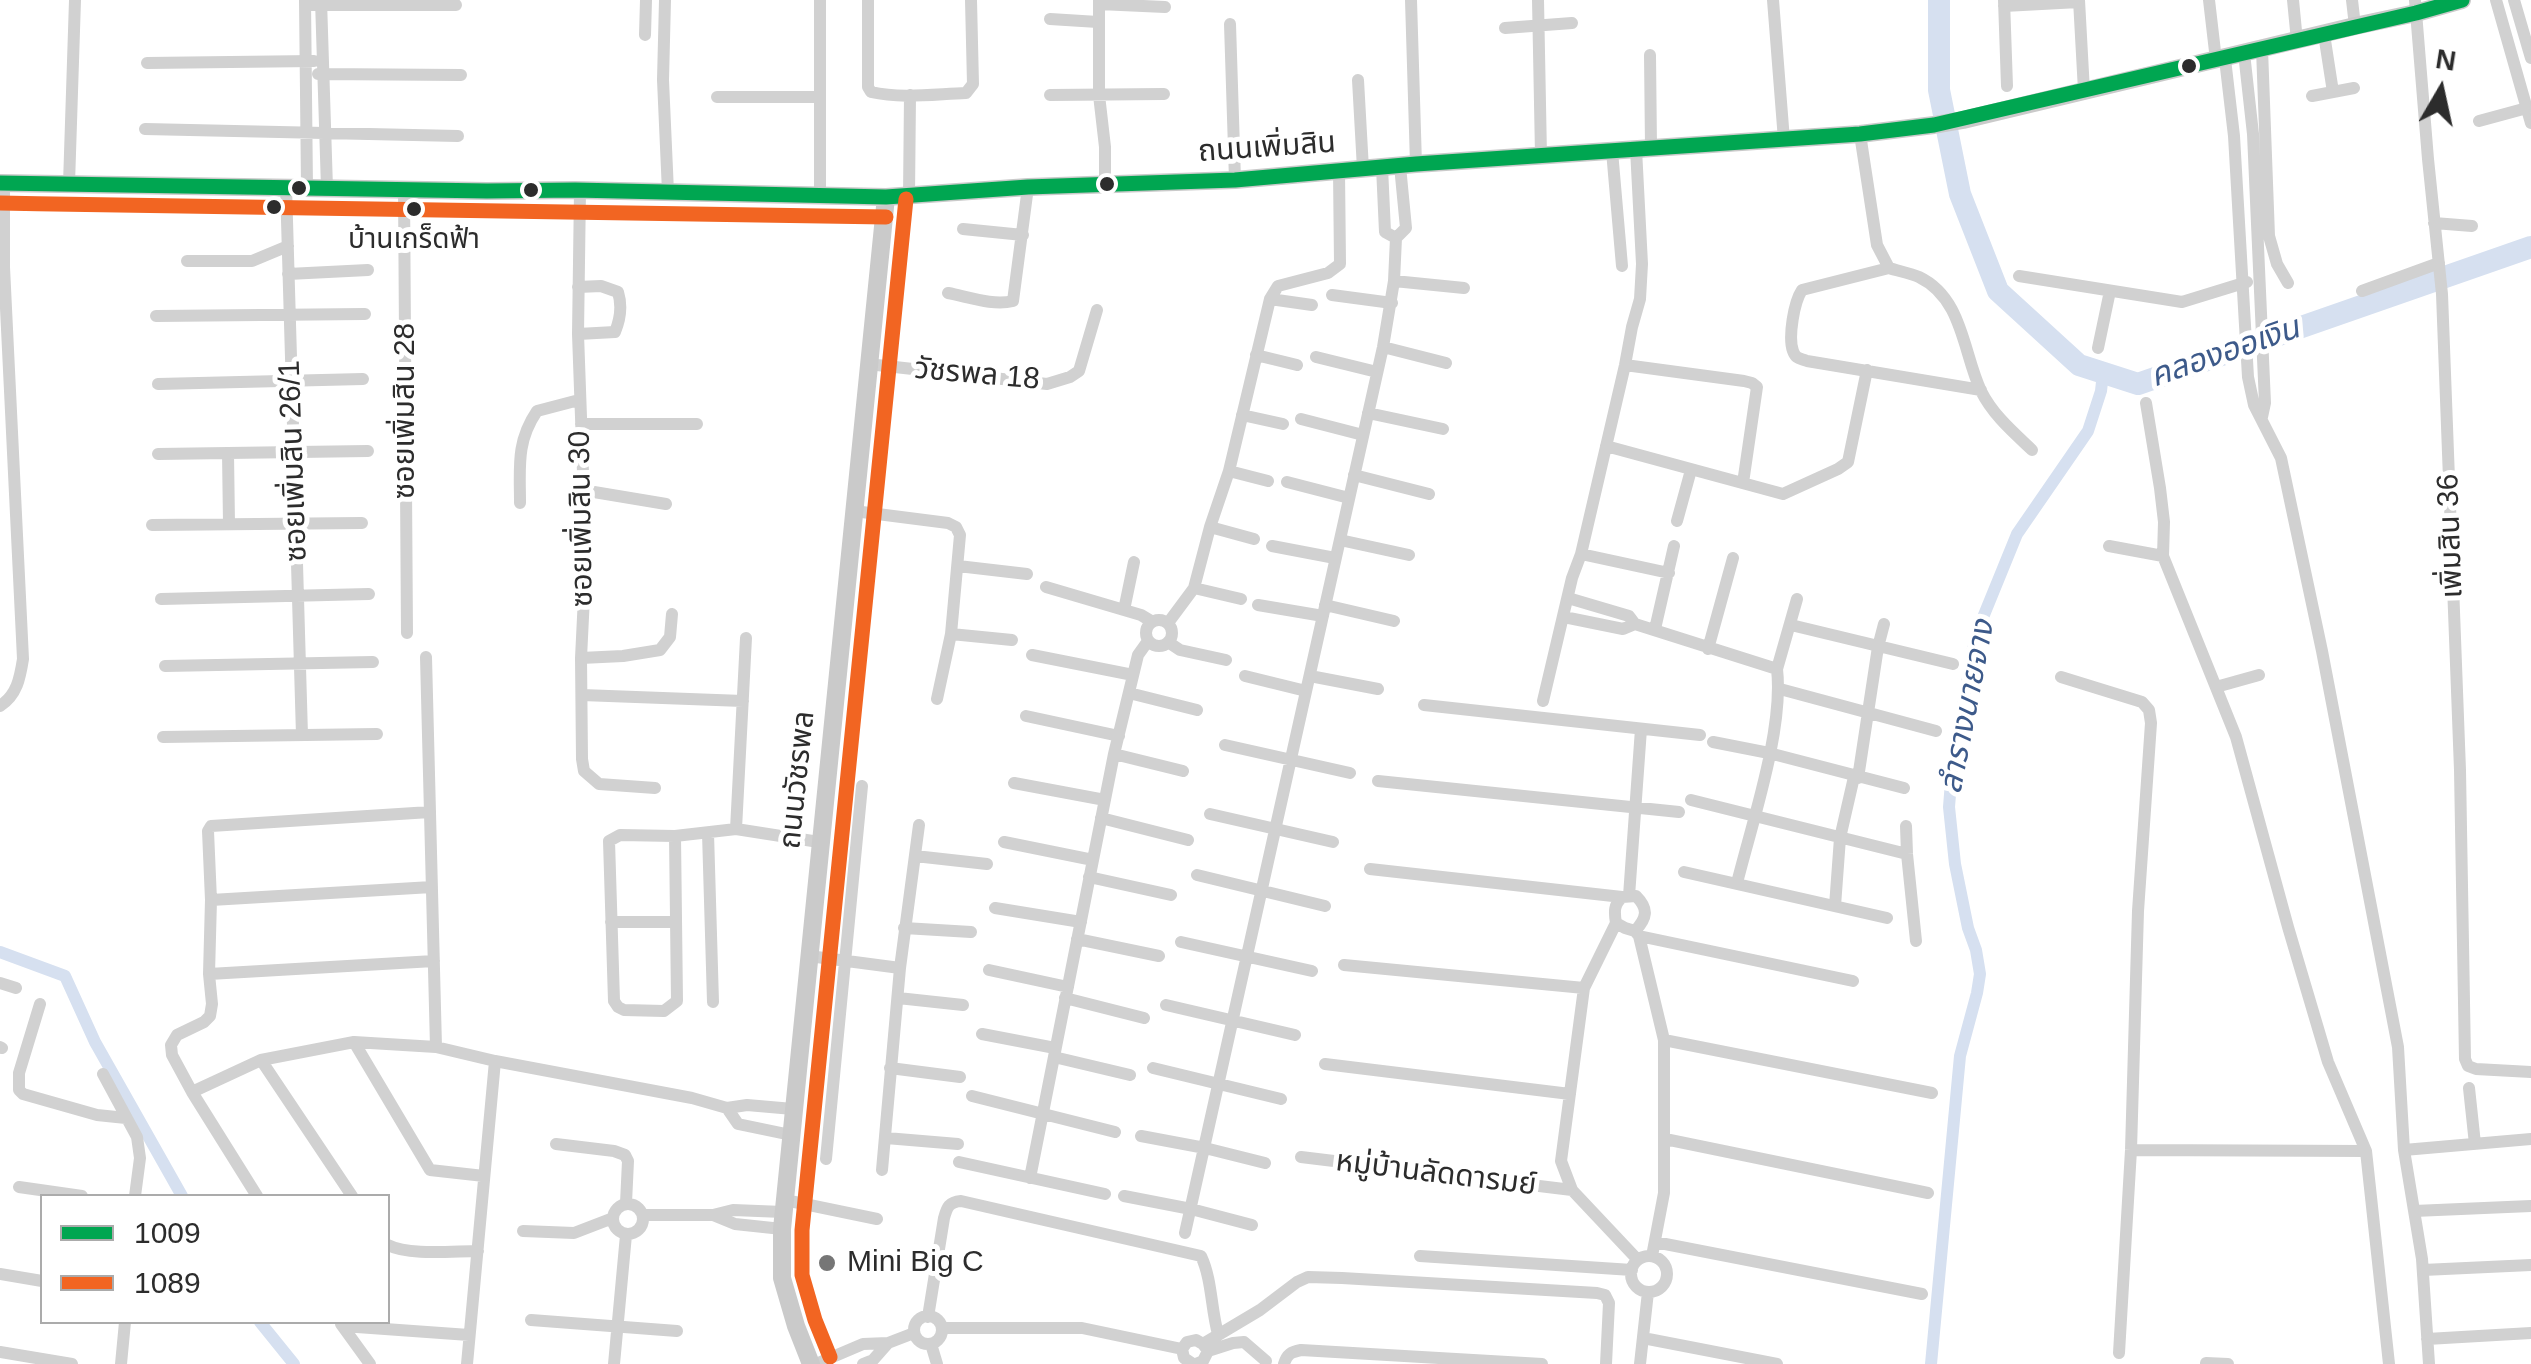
<!DOCTYPE html>
<meta charset="utf-8">
<style>
body{margin:0}
#map{position:relative;width:2531px;height:1364px;overflow:hidden;background:#fff;font-family:Helvetica,sans-serif}
canvas{display:block}
.legend{position:absolute;left:40px;top:1194px;width:350px;height:130px;box-sizing:border-box;background:#fff;border:2px solid #ababab;margin:0;padding:12px 18px;list-style:none;font-size:30px;color:#2c2c2c}
.legend li{display:flex;align-items:center;gap:20px;height:50px}
.legend b{width:50px;border:2px solid #ababab}
.north{position:absolute;left:2391px;top:40px;width:100px;height:100px;-webkit-text-stroke:8px #fff;paint-order:stroke;rotate:9deg;font-size:28px;font-weight:700;line-height:40px;text-align:center;color:#2c2c2c}
.north::after{content:'';display:block;margin:auto;width:35px;height:45px;background:#2c2c2c;clip-path:polygon(50% 0,100% 100%,50% 72%,0 100%)}
</style>
<div id="map">
<canvas width="2531" height="1364"></canvas>
<ul class="legend">
<li><b style="height:12px;background:#00a651"></b>1009</li>
<li><b style="height:12px;background:#f26522"></b>1089</li>
</ul>
<div class="north">N</div>
</div>
<script>
const ctx = document.querySelector('canvas').getContext('2d');
ctx.lineJoin = 'round';
function trace(path, color, width, dash) { ctx.strokeStyle = color; ctx.lineWidth = width; ctx.lineCap = dash ? 'butt' : 'round'; ctx.setLineDash(dash || []); ctx.stroke(path); }
function write(font, color, halo, rows, align = 'center') {
  ctx.font = font + ' Helvetica,"Noto Sans Thai",sans-serif'; ctx.lineWidth = 10; ctx.setLineDash([]); ctx.textBaseline = 'middle'; ctx.strokeStyle = halo; ctx.fillStyle = color; for (const [text, x, y, turn = 0] of rows) {
    ctx.save(); ctx.translate(x, y); ctx.rotate((+turn || 0) * Math.PI / 180); ctx.textAlign = isNaN(turn) ? turn : align; if (halo) ctx.strokeText(text, 0, 0); ctx.fillText(text, 0, 0); ctx.restore();
  }
}
trace(new Path2D(`
 M0 952 65 976 95 1042 182 1196
 M260 1322 294 1364
 M1931 1364 1960 1056 1977 993 1980 974 1976 950 1968 928 1955 864 1949 807 1952 769 1975 637 2017 534 2088 431 2101 391 2103 373`), '#d6e0f0', 12);
trace(new Path2D(`
 M1939 0V90L1960 194 1998 291 2079 365 2138 384 2531 247`), '#d6e0f0', 22);
trace(new Path2D(`
 M305 0 307 187
 M321 0 327 188
 M665 0 663 80 668 192
 M820 0V194
 M868 0V87L871 92C902 99 935 94 966 93L973 84 971 0
 M1099 0V95L1105 147V184
 M1411 0 1416 164
 M1538 0 1541 155
 M1773 0 1784 140
 M2004 0 2007 86
 M2079 0 2084 91
 M2209 0 2216 60
 M2293 0 2297 41
 M2352 0 2355 26
 M2415 0 2428 159 2442 294 2460 770 2465 1059 2468 1066 2476 1069 2531 1072
 M2496 0 2531 123
 M2514 0 2531 58
 M1099 4 1165 7
 M313 5H456
 M2004 6 2079 2
 M1050 19 1098 22
 M1230 24 1235 180
 M1505 28 1572 23
 M2324 34 2333 92
 M645 35 646 0
 M2262 49 2269 236 2277 264 2288 283
 M2244 53 2253 134 2265 403 2262 417
 M1650 55 1651 147
 M2225 59 2234 136 2248 377 2254 405 2281 458 2322 651 2398 1047 2404 1150 2422 1259 2429 1364
 M147 63 314 61
 M318 74 461 75
 M1358 80 1363 169
 M1050 95 1164 94
 M2312 96 2354 88
 M717 97H819
 M2479 121 2527 108
 M145 129 458 136
 M1860 134 1877 245 1889 268C1898 271 1910 273 1919 277 1963 298 1963 353 1981 391 1993 415 2013 432 2032 450
 M1612 151 1622 266
 M1382 167 1385 232 1396 238
 M69 184 75 0
 M286 186 302 735
 M404 189 407 633
 M580 190 578 334 586 556 581 658 582 759 584 771 599 784 655 788
 M909 196 910 95
 M2434 223 2472 226
 M963 229 1023 235
 M187 261H252L288 246
 M1889 268 1802 290C1794 302 1788 337 1793 351 1796 359 1799 358 1807 361L1981 390
 M288 274 368 270
 M2019 276 2182 302 2247 282
 M1394 281 1464 288
 M2362 291 2439 263
 M948 293C969 297 993 306 1013 301L1028 187
 M1332 295 1392 303
 M1270 299 1312 305
 M156 316 365 314
 M578 334 615 332C620 320 622 305 618 292L601 286 578 287
 M1383 347 1446 363
 M2098 348 2110 291
 M1256 355 1297 365
 M1316 357 1377 372
 M868 364 1047 384 1070 377 1079 371 1097 310
 M1625 365 1744 381 1752 383 1757 387 1743 483
 M158 384 363 379
 M2146 403 2160 488 2164 522 2163 556 2236 737 2288 927 2328 1062 2366 1151 2389 1364
 M1368 413 1443 429
 M1242 415 1283 424
 M1301 419 1363 435
 M581 424H697
 M1606 446 1783 494 1838 469 1848 462 1867 370
 M228 453 229 524
 M158 454 368 451
 M1229 471 1268 481
 M1354 475 1429 494
 M1287 482 1349 498
 M582 490 666 504
 M520 503C520 467 516 442 537 411L579 400
 M854 511 948 523 956 527 960 535 951 634 937 699
 M1677 521 1691 470
 M152 525 362 523
 M1210 527 1254 539
 M1340 540 1409 555
 M1272 546 1335 558
 M2109 546 2163 556
 M1581 554 1669 573
 M958 566 1027 574
 M1046 587 1141 615 1151 621
 M1194 588 1241 599
 M1568 598 1629 616 1635 624 1777 669C1784 729 1752 823 1737 883
 M161 599 369 594
 M1258 605 1323 616
 M1325 605 1394 621
 M1124 610 1134 562
 M1564 617 1623 629 1635 624
 M1146 633a13 13 0 1 1 26 0a13 13 0 1 1-26 0Z
 M1168 623 1194 588 1210 527 1229 471 1270 299 1278 286 1328 273 1340 264 1339 171
 M1791 625 1953 664
 M1655 629 1674 546
 M951 634 1012 640
 M1168 642 1180 650 1226 660
 M1708 649 1733 558
 M1032 655 1133 675
 M426 657 436 1047
 M581 658 623 656 660 650 670 637 672 614
 M165 666 373 662
 M1777 669 1797 599
 M1245 676 1306 691
 M1310 676 1378 689
 M2061 677 2142 702 2149 710 2151 723 2138 911 2131 1150 2119 1353
 M2216 687 2259 675
 M1780 689 1936 731
 M1129 693 1197 710
 M582 695 743 701
 M1543 701 1572 578 1581 554 1625 365 1632 327 1640 299 1642 264 1636 149
 M1424 705 1700 735
 M0 706C17 695 20 678 23 659L4 267V184
 M1026 716 1119 736
 M163 737 377 734
 M1713 742 1769 753 1904 788
 M1225 745 1350 773
 M1114 754 1183 771
 M1858 778 1878 647 1884 624
 M1378 781 1679 812
 M1014 783 1105 800
 M1691 800 1907 854
 M1210 814 1333 842
 M1101 818 1188 840
 M1906 826 1907 854 1916 941
 M736 829 746 638
 M708 833 713 1002
 M675 836 677 1001 664 1011 624 1010 618 1007 614 1001 609 841 620 835 675 836 736 829 819 842
 M1004 842 1093 860
 M915 856 987 864
 M1370 869 1622 897
 M1684 872 1887 918
 M1197 875 1325 906
 M1089 877 1171 895
 M1629 896 1641 729
 M1636 896C1649 909 1647 918 1635 931L1625 928 1616 923C1614 911 1614 905 1622 897Z
 M211 900 432 887
 M1835 906 1840 838 1854 777
 M995 908 1081 922
 M611 922H676
 M1616 923 1584 988 1561 1161 1572 1190 1637 1259
 M904 928 971 932
 M1635 931 1639 936 1664 1040V1193L1652 1256
 M1639 936 1853 981
 M1077 939 1159 956
 M1181 942 1312 971
 M809 956 900 968
 M1344 965 1584 988
 M989 970 1068 987
 M209 974 434 961
 M0 983 16 988
 M898 998 963 1005
 M1065 998 1144 1018
 M40 1004 19 1073V1090L23 1094 97 1115 126 1118
 M1166 1005 1295 1035
 M982 1034 1055 1048
 M1664 1040 1932 1093
 M354 1042 430 1170 484 1176
 M0 1047 2 1048
 M1054 1057 1130 1075
 M261 1060 352 1196
 M1325 1064 1570 1094
 M890 1068 960 1077
 M1153 1068 1281 1099
 M103 1074 137 1137 140 1158 135 1196
 M2469 1088 2475 1144
 M192 1092 261 1060 354 1042 436 1047 495 1061 692 1098 727 1108 747 1105 793 1109
 M972 1096 1115 1132
 M727 1108 738 1124 791 1135
 M1141 1136 1205 1148 1265 1163
 M886 1138 958 1144
 M1665 1139 1928 1193
 M556 1144 614 1151 625 1155 628 1161 626 1203
 M2131 1150 2366 1151
 M2404 1150 2531 1139
 M1301 1157 1572 1190
 M826 1159 862 786
 M959 1162 1105 1194
 M882 1170 900 968 919 825
 M1030 1178 1114 754 1138 655 1148 641
 M19 1187 82 1196
 M257 1196 192 1092 172 1055 171 1045 177 1035 204 1022 210 1016 212 1004 209 974 211 900 208 831 211 826 430 812
 M1124 1196 1191 1209 1252 1225
 M785 1200 877 1219
 M613 1219a15 15 0 1 1 30 0a15 15 0 1 1-30 0Z
 M2414 1211 2531 1206
 M643 1215H713L733 1210 783 1212
 M713 1215 735 1224 782 1229
 M523 1231 574 1233 613 1218
 M1185 1233 1383 347 1394 281 1396 238 1406 228 1400 166
 M1655 1242 1922 1294
 M388 1245C409 1256 453 1251 478 1251
 M1420 1256 1632 1270
 M1631 1274a18 18 0 1 1 36 0a18 18 0 1 1-36 0Z
 M2423 1270 2531 1265
 M0 1274 42 1281
 M914 1330a14 14 0 1 1 28 0a14 14 0 1 1-28 0Z
 M928 1317 944 1218C947 1207 949 1202 961 1201L1201 1256C1212 1279 1211 1309 1218 1334
 M531 1320 677 1331
 M341 1324 370 1364
 M343 1326 469 1335
 M942 1328H1082L1182 1349
 M1643 1338 1777 1364
 M2427 1339 2531 1333
 M931 1344 937 1364
 M1203 1344 1260 1310 1297 1282 1308 1277 1342 1278 1597 1293 1605 1295 1609 1303 1606 1364
 M1208 1351 1233 1343 1244 1342 1266 1361
 M0 1352 72 1364
 M2206 1363 2228 1364
 M121 1364 125 1322
 M467 1364 495 1061
 M614 1364 626 1235
 M816 1364 863 1344 888 1343 914 1333
 M863 1364 873 1360 888 1343
 M1193 1364 1184 1358 1182 1349 1187 1342 1196 1340 1203 1344 1208 1351 1203 1361 1196 1364
 M1284 1364C1287 1354 1291 1352 1301 1350L1542 1364
 M1640 1364 1648 1292`), '#d1d1d1', 12);
trace(new Path2D(`
 M0 183 487 191 575 190 886 197 1028 187 1235 180 1416 164 1860 134 1934 125 1963 120 2355 26 2416 13 2462 0
 M811 1364 796 1326 782 1278V1229L886 197`), '#cacaca', 18);
trace(new Path2D(`
 M0 183 487 191 575 190 886 197 1028 187 1235 180 1416 164 1860 134 1934 125 2416 13 2462 0`), '#00a651', 15);
trace(new Path2D(`
 M0 203C295 208 590 210 886 217
 M830 1357 815 1320 802 1275V1230L906 199`), '#f26522', 15);
for (const [x, y, r, color] of [
 [2189,66,9,"#2c2c2c"],
 [1107,184,9,"#2c2c2c"],
 [299,188,9,"#2c2c2c"],
 [531,190,9,"#2c2c2c"],
 [274,207,9,"#2c2c2c"],
 [414,209,9,"#2c2c2c"],
 [827,1263,10,"#767676"]
]) { const dot = new Path2D(); dot.arc(x, y, r, 0, 2 * Math.PI); ctx.fillStyle = color; ctx.fill(dot); trace(dot, '#fff', 4); }
write('28px', '#2c2c2c', '#fff', [
 ["บ้านเกร็ดฟ้า",414,240]
]);
write('30px', '#2c2c2c', '#fff', [
 ["ถนนเพิ่มสิน",1267,148,-4],
 ["วัชรพล 18",977,375,5],
 ["ซอยเพิ่มสิน 28",406,411,-90],
 ["ซอยเพิ่มสิน 26/1",294,461,-92],
 ["ซอยเพิ่มสิน 30",582,519,-91],
 ["เพิ่มสิน 36",2451,536,-92],
 ["ถนนวัชรพล",798,780,-84],
 ["หมู่บ้านลัดดารมย์",1436,1174,7]
]);
write('30px', '#2c2c2c', '#fff', [
 ["Mini Big C",847,1263]
], 'left');
write('italic 32px', '#3d5a8a', '#fff', [
 ["คลองออเงิน",2225,353,-19],
 ["ลำรางนายจาง",1968,707,-79]
]);
</script>
